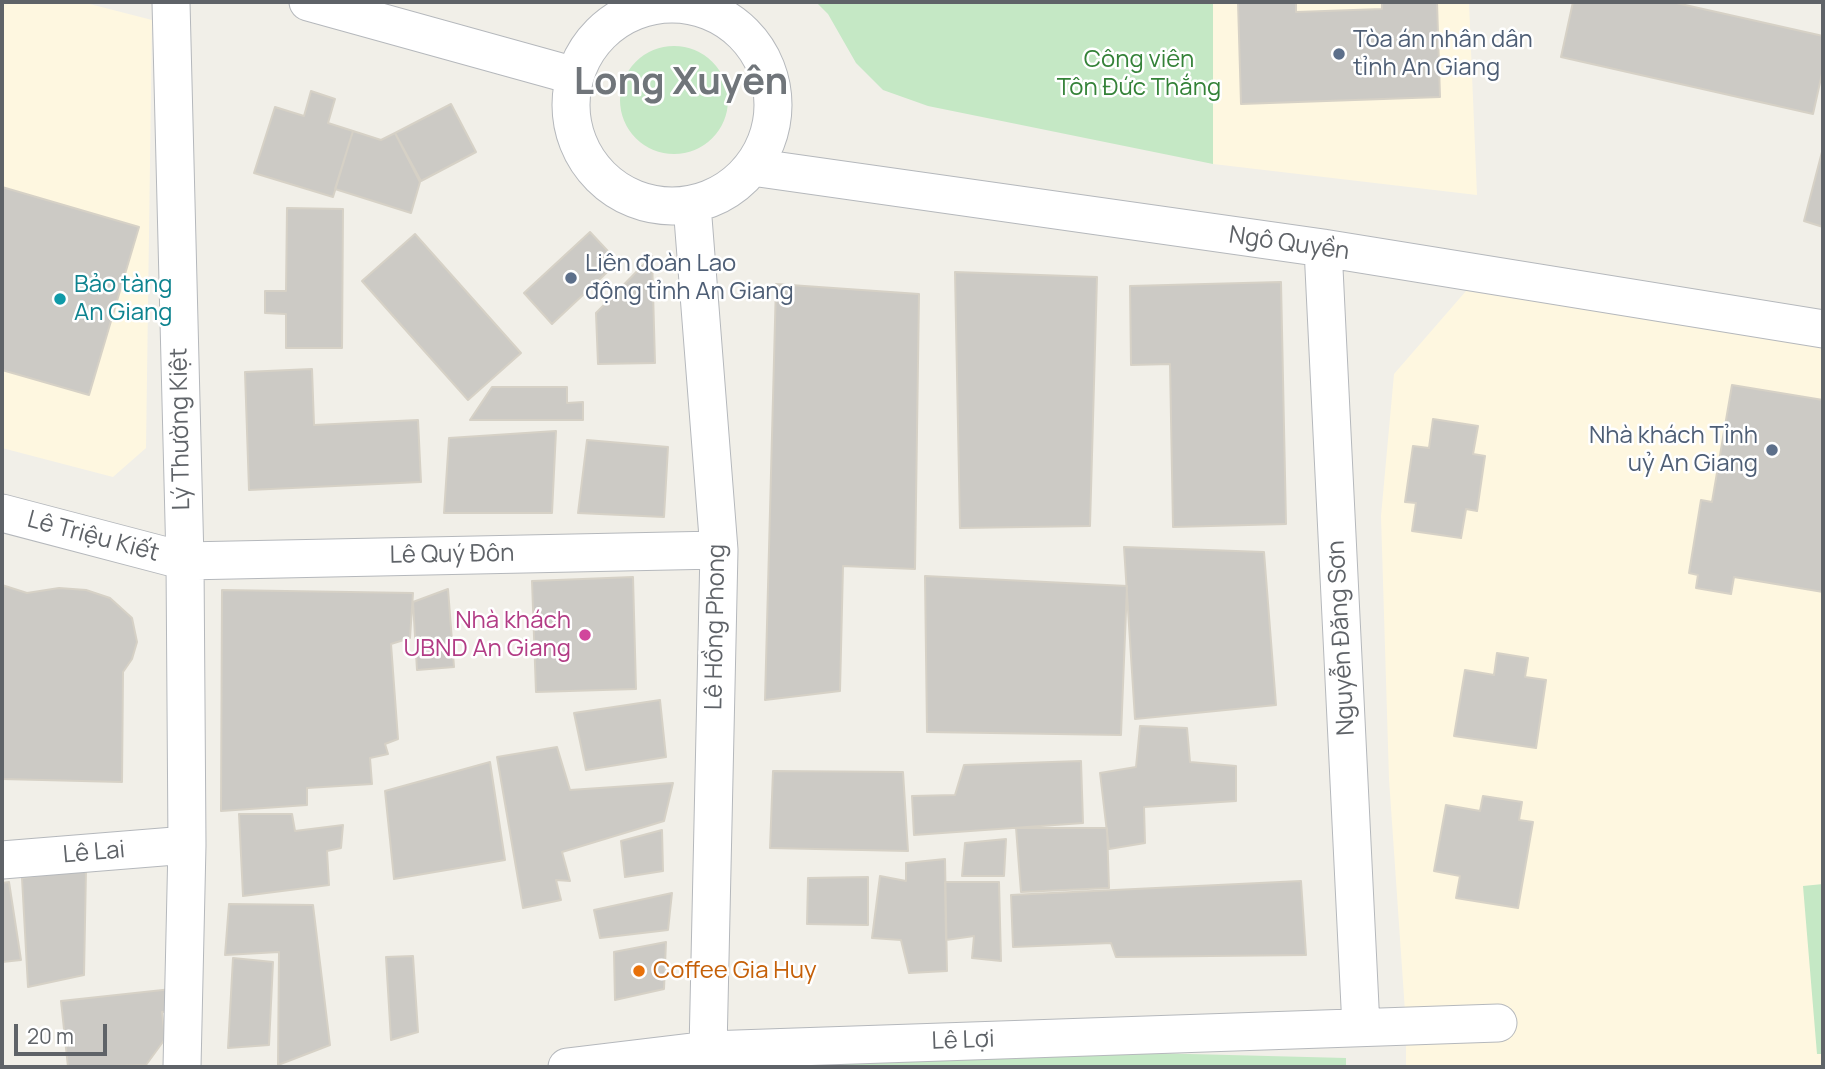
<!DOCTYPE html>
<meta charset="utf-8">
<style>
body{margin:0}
#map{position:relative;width:1825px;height:1069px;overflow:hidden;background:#f1efe8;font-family:Manrope,sans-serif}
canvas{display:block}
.frame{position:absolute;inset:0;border:4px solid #5f6368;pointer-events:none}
.scale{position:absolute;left:14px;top:1024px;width:93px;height:32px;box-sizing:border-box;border:4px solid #5f6368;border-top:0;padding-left:9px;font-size:21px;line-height:24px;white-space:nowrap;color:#5f6368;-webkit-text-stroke:5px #fff;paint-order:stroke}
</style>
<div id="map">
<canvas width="1825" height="1069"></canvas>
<div class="frame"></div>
<div class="scale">20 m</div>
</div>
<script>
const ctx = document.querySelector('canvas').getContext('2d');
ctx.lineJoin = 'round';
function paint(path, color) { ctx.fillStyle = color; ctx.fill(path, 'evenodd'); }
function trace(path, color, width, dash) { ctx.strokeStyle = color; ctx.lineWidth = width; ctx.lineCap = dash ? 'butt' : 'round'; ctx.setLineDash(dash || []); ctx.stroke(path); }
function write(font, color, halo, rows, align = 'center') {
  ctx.font = font + ' Manrope,sans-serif'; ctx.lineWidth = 5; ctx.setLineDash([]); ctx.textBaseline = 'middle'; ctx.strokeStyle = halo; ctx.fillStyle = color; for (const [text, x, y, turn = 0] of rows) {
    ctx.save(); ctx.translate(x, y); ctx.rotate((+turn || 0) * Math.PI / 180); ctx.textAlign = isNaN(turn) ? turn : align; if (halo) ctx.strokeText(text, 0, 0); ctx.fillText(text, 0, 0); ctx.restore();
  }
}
paint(new Path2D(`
 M2 2H82L152 20 146 448 113 477 2 448Z
 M1213 2H1469L1477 195 1213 164Z
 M1466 291 1823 346V1067H1406V1026L1389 779 1381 516 1394 374Z`), '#fef7e0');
paint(new Path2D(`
 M816 2H1213V164L928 106 883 90 856 63 828 14Z
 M620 100a54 54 0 1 1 108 0a54 54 0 1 1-108 0Z
 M1823 884V1054H1817L1803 886Z
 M839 1045 1346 1058V1067H597Z`), '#c5e8c5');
const building = new Path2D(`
 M1238 2H1296V12L1382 9V2H1437L1440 97 1241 104Z
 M1573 2H1672L1823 36V69L1813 114 1561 57Z
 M311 91 335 99 328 123 353 131 333 197 254 173 275 107 304 116Z
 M451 104 476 152 421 181 395 133Z
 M353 131 381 140 395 133 420 182 411 213 335 189Z
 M1823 148V227L1804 221Z
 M2 187 139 227 89 395 2 370Z
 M287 208 343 209 342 348H286V314L265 313V291H286Z
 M590 232 618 262 552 324 524 293Z
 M415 234 521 353 468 400 362 281Z
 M652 256 655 363 598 364 596 313Z
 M955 272 1097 277 1090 526 960 528Z
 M1281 282 1286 524 1173 527 1170 364 1131 365 1130 286Z
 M776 284 919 294 915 569 843 566 840 691 765 700Z
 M312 369 314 425 418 420 421 482 249 490 245 372Z
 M1732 385 1823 400V592L1734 577 1731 594 1696 588 1698 575 1689 573 1701 500 1712 502Z
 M492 387H567V403L583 402V420H470Z
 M1433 419 1478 426 1473 454 1485 456 1477 511 1466 509 1461 538 1412 531 1416 503 1405 502 1413 446 1429 448Z
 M556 431 552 513H444L449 438Z
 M587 440 668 447 664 517 578 513Z
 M1124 547 1264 552 1276 705 1135 719Z
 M925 576 1127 586 1121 735 927 732Z
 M633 577 636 689 536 692 532 581Z
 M2 585 27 593 59 588 86 590 110 598 132 618 137 642 132 659 123 672 122 782 2 779Z
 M448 589 454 667 417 670 413 602Z
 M222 590 413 593 410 638 391 644 398 739 385 744 388 754 370 758 372 784 307 788V805L221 811Z
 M1497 653 1528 658 1525 677 1546 680 1536 748 1454 736 1465 670 1494 675Z
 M660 700 666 757 586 770 574 713Z
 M1140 726 1187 728 1190 762 1236 766V801L1144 807 1145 843 1109 849 1100 773 1136 767Z
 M557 747 570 790 673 783 664 821 562 852 570 881 556 880 561 900 523 908 497 757Z
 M1081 761 1083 823 914 835 912 796 955 795 964 765Z
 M490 762 505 860 394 879 385 791Z
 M773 771 903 772 908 851 770 848Z
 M1483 796 1522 802 1519 820 1533 822 1518 908 1456 898 1460 876 1434 871 1446 805 1480 811Z
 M239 814H292L295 831 343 825 341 848 327 851 329 885 243 896Z
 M1016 828H1107L1109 888 1021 892Z
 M662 830 663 871 625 877 621 841Z
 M1006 839 1004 876H962L965 843Z
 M945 859 947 971 909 973 901 940 872 938 880 876 906 881V863Z
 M86 869 84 975 28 987 22 878Z
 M868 877V925L807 924 808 878Z
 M1301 881 1306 955 1116 957 1111 943 1013 947 1011 895Z
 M9 882 21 960 2 962V883Z
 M945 882H999L1001 961 972 958 974 936 946 940Z
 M672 893 668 930 600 938 594 910Z
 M229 904 313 905 330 1045 278 1065 279 952 225 955Z
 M666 942 664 989 615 1000 614 952Z
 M413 956 418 1032 391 1040 386 957Z
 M233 958 273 962 269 1045 228 1048Z
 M172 989 175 1011 162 1012 165 1039 146 1065 68 1067 61 1001Z`);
paint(building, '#cccac5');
trace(building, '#d6d1c6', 2);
const minor = new Path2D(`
 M171 2 185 561 187 845 182 1067
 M308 2 575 76
 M571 105a101 101 0 1 1 202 0a101 101 0 1 1-202 0Z
 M752 167 1323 248 1823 329
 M692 205 719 550 708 1050
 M1323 248 1361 1027
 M2 513 185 561 719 550
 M2 860 187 845
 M567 1067 708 1050 1498 1023`);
trace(minor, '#b5b8bc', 39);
trace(minor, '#fff', 37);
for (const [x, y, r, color] of [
 [1339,54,7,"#5c6f8a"],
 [571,278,7,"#5c6f8a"],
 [60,299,7,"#0f9aa8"],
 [1772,450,7,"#5c6f8a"],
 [585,635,7,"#d1479c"],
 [639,971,7,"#e8710a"]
]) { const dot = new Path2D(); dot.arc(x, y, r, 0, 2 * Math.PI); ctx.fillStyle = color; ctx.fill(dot); trace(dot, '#fff', 2.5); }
write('24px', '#4e5e75', '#fff', [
 ["Tòa án nhân dân",1353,40],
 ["tỉnh An Giang",1353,68],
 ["Liên đoàn Lao",585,264],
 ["động tỉnh An Giang",585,292],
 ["Nhà khách Tỉnh",1758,436,"right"],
 ["uỷ An Giang",1758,464,"right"]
], 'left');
write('24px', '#348238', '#fff', [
 ["Công viên",1139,60],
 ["Tôn Đức Thắng",1139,88]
]);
write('24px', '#5f6368', '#fff', [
 ["Ngô Quyền",1289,244,8],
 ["Lý Thường Kiệt",181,429,-91],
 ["Lê Triệu Kiết",93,537,15],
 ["Lê Quý Đôn",452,555,-1],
 ["Lê Hồng Phong",716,627,-89],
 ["Nguyễn Đăng Sơn",1342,638,-93],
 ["Lê Lai",94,853,-5],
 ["Lê Lợi",963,1041,-2]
]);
write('24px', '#0d838f', '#fff', [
 ["Bảo tàng",74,285],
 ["An Giang",74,313]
], 'left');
write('24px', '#b23c85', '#fff', [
 ["Nhà khách",571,621],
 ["UBND An Giang",571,649]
], 'right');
write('24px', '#c56008', '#fff', [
 ["Coffee Gia Huy",653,971]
], 'left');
write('bold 38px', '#70757a', '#fff', [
 ["Long Xuyên",681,83]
]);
</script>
